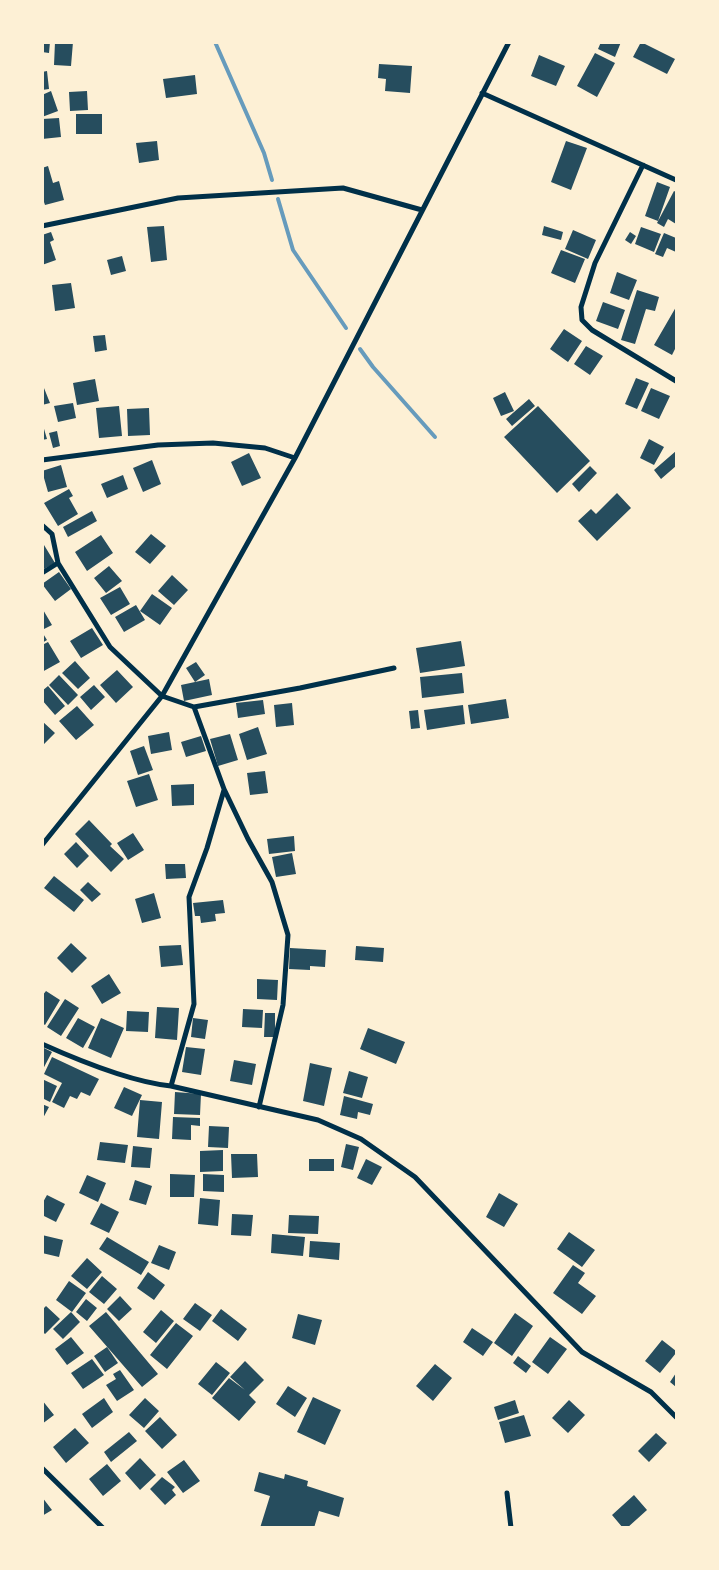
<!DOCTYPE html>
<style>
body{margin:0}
#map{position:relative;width:719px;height:1570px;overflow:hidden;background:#fdf0d5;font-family:"Space Grotesk",sans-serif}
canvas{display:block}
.frame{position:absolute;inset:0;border:44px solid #fdf0d5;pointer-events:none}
</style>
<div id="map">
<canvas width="719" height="1570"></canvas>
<div class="frame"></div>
</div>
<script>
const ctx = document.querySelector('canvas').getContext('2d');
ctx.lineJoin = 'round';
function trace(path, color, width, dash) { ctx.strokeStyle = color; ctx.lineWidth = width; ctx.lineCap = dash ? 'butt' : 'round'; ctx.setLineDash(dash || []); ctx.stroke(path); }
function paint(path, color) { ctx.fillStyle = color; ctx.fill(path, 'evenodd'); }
trace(new Path2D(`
 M215 42 264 153 272 180
 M278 199 293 250 346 328
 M360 349 373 367 435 437`), '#669bbc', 4);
paint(new Path2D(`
 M42 42H50L49 53 42 52Z
 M55 42H73L71 66 54 65Z
 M601 42H621L615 57 598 49Z
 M641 42 675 59 667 74 633 57Z
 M595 53 615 63 597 97 577 86Z
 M539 55 565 66 556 86 531 76Z
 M379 64 412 66 410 93 385 91 386 79 378 78Z
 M47 71 49 89 42 90V72Z
 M195 75 197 94 166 98 163 79Z
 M51 91 58 111 42 117V95Z
 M87 91 88 110 70 111 69 92Z
 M76 114H102V134H76Z
 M59 118 61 137 42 139V119Z
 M157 141 159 160 139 163 136 143Z
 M566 141 587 148 571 190 551 182Z
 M48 166 53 183 59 181 64 200 45 205 42 196V168Z
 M657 182 670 187 658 221 645 216Z
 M674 191 676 192V224L668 219 664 227 657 223Z
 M164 226 167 260 151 262 147 227Z
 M544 226 563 232 561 240 542 235Z
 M641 227 661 234 654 252 635 244Z
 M573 230 596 240 588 259 565 249Z
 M51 232 54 240 50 242 56 260 42 265V235Z
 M630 232 636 236 631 244 625 240Z
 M664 233 676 238V252L667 248 663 257 655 254Z
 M561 250 585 259 575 283 551 273Z
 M122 256 126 271 111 275 107 260Z
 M617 272 637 280 629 300 610 293Z
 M71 283 75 308 55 311 52 285Z
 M637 290 659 297 655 311 646 309 635 344 621 340Z
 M603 302 625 310 618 329 596 321Z
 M676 307V347L672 355 654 345Z
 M564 329 582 341 568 362 550 349Z
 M105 335 107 350 95 352 93 336Z
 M586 346 603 356 590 375 574 364Z
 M636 378 649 383 637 409 625 404Z
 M95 379 99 401 77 405 73 383Z
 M42 383 50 403 42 405Z
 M651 388 670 396 659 419 641 411Z
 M505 392 514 411 501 416 493 398Z
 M529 399 535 406 512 426 506 419Z
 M73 403 76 418 58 422 54 406Z
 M119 406 122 436 99 438 96 408Z
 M538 406 590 461 557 493 504 437Z
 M149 408 150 435 128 436 127 409Z
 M42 422 47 439 42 440Z
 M57 431 60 446 53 448 49 433Z
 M649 439 664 447 654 465 640 458Z
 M676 451V466L661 479 654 470Z
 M249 453 261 478 242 486 231 462Z
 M152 460 161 484 143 492 133 468Z
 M61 465 67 487 48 492 42 471Z
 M590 466 597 473 579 492 572 484Z
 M123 475 128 489 107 498 101 484Z
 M69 489 73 496 69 498 78 514 58 526 44 503Z
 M617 493 631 508 597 541 578 521 591 509 596 514Z
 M92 511 97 521 68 537 63 527Z
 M151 534 166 546 150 564 135 552Z
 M101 535 113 553 87 571 75 552Z
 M44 545 55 563 42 570V546Z
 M109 566 122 581 106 593 94 578Z
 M59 572 71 589 55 601 42 584Z
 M172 575 188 590 174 605 158 591Z
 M120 587 130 604 111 615 100 598Z
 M152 594 172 608 160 625 140 611Z
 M136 605 145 620 124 632 115 617Z
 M42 608 52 625 42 630Z
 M92 628 103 645 81 658 70 641Z
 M42 632 47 640 42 643Z
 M461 641 465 666 420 673 416 648Z
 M48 642 60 662 42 672V645Z
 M75 661 90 678 78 689 62 673Z
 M196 662 205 675 195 682 186 668Z
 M117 670 133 687 116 703 100 685Z
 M462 673 464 693 422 698 420 677Z
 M59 675 78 695 68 705 49 685Z
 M209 679 212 695 184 701 181 685Z
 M94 685 105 697 91 710 80 697Z
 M48 686 65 706 55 715 42 700V691Z
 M506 699 509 718 471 724 468 705Z
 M263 700 265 714 238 718 236 703Z
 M292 703 294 725 276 727 274 705Z
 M463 705 465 724 427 730 424 710Z
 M77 706 94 725 76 740 59 721Z
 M418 710 420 728 411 729 409 711Z
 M42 721 55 733 42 746Z
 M258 727 267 754 247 760 239 734Z
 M169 732 172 750 151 754 148 736Z
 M230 734 238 760 218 766 210 739Z
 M201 736 206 751 186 757 181 742Z
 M144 746 153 770 138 775 130 751Z
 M265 771 268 793 250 795 247 773Z
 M149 774 158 800 136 807 127 781Z
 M194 784V805L172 806 171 785Z
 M89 820 112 844 110 846 124 859 111 872 75 834Z
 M133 833 144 850 128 860 117 843Z
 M294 836 295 851 269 854 267 839Z
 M76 842 89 856 77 868 64 854Z
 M292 853 296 874 276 877 272 857Z
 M165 864H185L186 878 166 879Z
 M54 876 84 900 74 912 44 888Z
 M88 882 101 894 92 902 80 890Z
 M154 893 161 918 142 923 135 899Z
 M223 900 225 913 215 914 216 921 201 923 200 916H195L193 903Z
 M71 943 87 958 72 973 57 958Z
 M181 945 183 965 161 967 159 946Z
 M356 946 384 948 383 962 355 960Z
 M290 948 326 950 325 967 310 966V970L289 969Z
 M109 974 121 993 102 1004 91 986Z
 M257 979 278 980 277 1000 257 999Z
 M46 991 60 1000 45 1025 42 1023V996Z
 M65 999 79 1008 61 1036 47 1027Z
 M157 1007 179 1008 177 1040 155 1038Z
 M243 1009 263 1010 262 1028 242 1027Z
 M127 1011 149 1012 148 1032 126 1031Z
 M265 1013H275V1037H264Z
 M78 1018 95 1027 83 1048 66 1038Z
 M101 1018 124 1028 111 1058 88 1048Z
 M193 1018 208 1020 205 1039 191 1037Z
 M368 1028 405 1042 396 1064 360 1049Z
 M42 1047 52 1052 42 1071Z
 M186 1047 205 1049 201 1075 182 1072Z
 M52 1057 99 1079 90 1096 81 1092 77 1099 70 1096 64 1108 52 1102 62 1083 44 1074Z
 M234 1060 256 1064 252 1085 230 1081Z
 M310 1063 332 1068 324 1106 303 1101Z
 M349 1071 368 1077 362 1098 343 1093Z
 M42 1079 57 1086 50 1102 42 1098Z
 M124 1087 142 1095 132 1116 114 1108Z
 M175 1092 201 1094 200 1115 174 1114Z
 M344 1096 373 1104 370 1115 358 1112 357 1119 340 1115Z
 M140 1100 162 1102 159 1139 137 1137Z
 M42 1104 49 1107 42 1120Z
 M173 1117 200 1118V1126L191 1125V1140L172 1139Z
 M209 1126 229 1127 228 1148 208 1147Z
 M100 1142 128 1145 125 1163 97 1160Z
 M346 1144 359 1147 353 1170 341 1167Z
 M133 1146 152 1148 150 1168 131 1167Z
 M223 1150V1171L200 1172V1151Z
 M231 1154H257L258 1177 232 1178Z
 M309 1159H334V1171H309Z
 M366 1159 382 1167 372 1185 357 1178Z
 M170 1174 195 1175 194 1197H170Z
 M203 1174 224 1175V1192L203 1191Z
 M87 1175 106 1183 98 1202 79 1193Z
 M135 1180 152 1186 146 1205 129 1200Z
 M499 1193 518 1204 504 1227 486 1217Z
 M47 1195 65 1204 56 1222 42 1215V1204Z
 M200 1198 220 1200 218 1226 198 1224Z
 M101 1203 119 1212 109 1233 90 1224Z
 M232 1214 253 1215 251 1236 231 1235Z
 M289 1215 319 1216 318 1234 288 1233Z
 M569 1232 595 1250 582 1267 557 1249Z
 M272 1234 305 1237 303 1256 271 1253Z
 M42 1235 63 1240 59 1257 42 1253Z
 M107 1237 149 1262 141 1275 99 1249Z
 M310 1241 340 1243 339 1260 309 1257Z
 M159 1245 176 1252 169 1270 151 1263Z
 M87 1258 102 1272 87 1289 71 1276Z
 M573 1265 585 1273 578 1283 596 1296 582 1314 553 1293Z
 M148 1272 165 1285 154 1300 137 1288Z
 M102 1276 117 1289 104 1304 89 1292Z
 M69 1281 86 1293 72 1312 56 1300Z
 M120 1296 132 1309 119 1321 107 1309Z
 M86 1299 97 1308 87 1321 76 1312Z
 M195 1303 212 1315 200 1331 183 1319Z
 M46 1306 60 1319 45 1334 42 1331V1310Z
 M221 1309 247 1329 238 1341 212 1321Z
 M161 1310 174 1321 156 1343 143 1332Z
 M71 1312 80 1322 63 1339 53 1329Z
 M106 1312 158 1374 142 1387 89 1326Z
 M515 1313 533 1326 512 1356 494 1343Z
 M298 1314 322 1320 315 1345 292 1338Z
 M176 1323 193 1336 167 1369 150 1355Z
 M472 1328 493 1342 483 1356 463 1342Z
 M71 1337 84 1353 67 1365 55 1349Z
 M550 1337 567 1349 548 1374 532 1362Z
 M662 1340 676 1351V1353L660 1373 645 1361Z
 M107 1347 118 1363 105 1372 94 1356Z
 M518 1356 531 1366 526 1373 513 1363Z
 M92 1359 104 1375 83 1389 71 1373Z
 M245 1361 264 1380 249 1395 256 1402 239 1421 212 1398 229 1378 245 1390 230 1377Z
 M216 1362 230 1373 212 1395 198 1384Z
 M435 1364 452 1378 433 1401 416 1386Z
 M120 1370 134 1390 117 1401 106 1385 116 1379 113 1374Z
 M676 1373V1387L670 1382Z
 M288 1386 307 1398 295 1417 276 1404Z
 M313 1397 341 1410 325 1445 297 1432Z
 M104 1398 113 1412 92 1428 82 1414Z
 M145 1398 159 1411 144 1428 129 1415Z
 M42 1400 54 1415 42 1424Z
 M515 1400 519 1413 498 1420 494 1407Z
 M569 1400 585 1415 568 1433 552 1418Z
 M524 1415 531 1436 505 1443 499 1422Z
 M160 1417 177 1435 162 1449 145 1431Z
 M75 1428 89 1443 66 1463 53 1447Z
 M129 1432 137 1441 111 1462 104 1452Z
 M656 1433 667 1443 649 1462 638 1451Z
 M140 1458 156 1475 140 1490 125 1473Z
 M184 1460 200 1481 183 1493 167 1472Z
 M107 1464 121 1481 103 1496 89 1479Z
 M259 1472 284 1479 285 1474 308 1481 307 1486 344 1498 339 1517 319 1511 314 1528H260L270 1496 254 1491Z
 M162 1477 175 1487 172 1490 176 1495 165 1505 150 1489Z
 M634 1495 647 1510 627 1528H623L612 1515Z
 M42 1497 52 1510 42 1516Z`), '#264d5e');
trace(new Path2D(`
 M482 93 676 180
 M643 165 595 263 581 307 582 320 592 330 676 381
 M42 226 178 198 343 188 422 210
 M42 460 158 445 213 443 265 448 295 458
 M42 525 52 534 58 563 110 647 162 696 194 707 300 688 394 668
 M42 573 58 563
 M194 707 224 789 248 839 272 882 288 935 283 1005 259 1107
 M42 845 162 696 295 458 509 42
 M42 1044C80 1061 131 1082 171 1086L318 1120 361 1139 415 1177 582 1352 651 1392 676 1417
 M171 1086 194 1004 189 897 207 848 224 790
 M42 1468 103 1528
 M507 1493 511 1528`), '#003049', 5);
</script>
